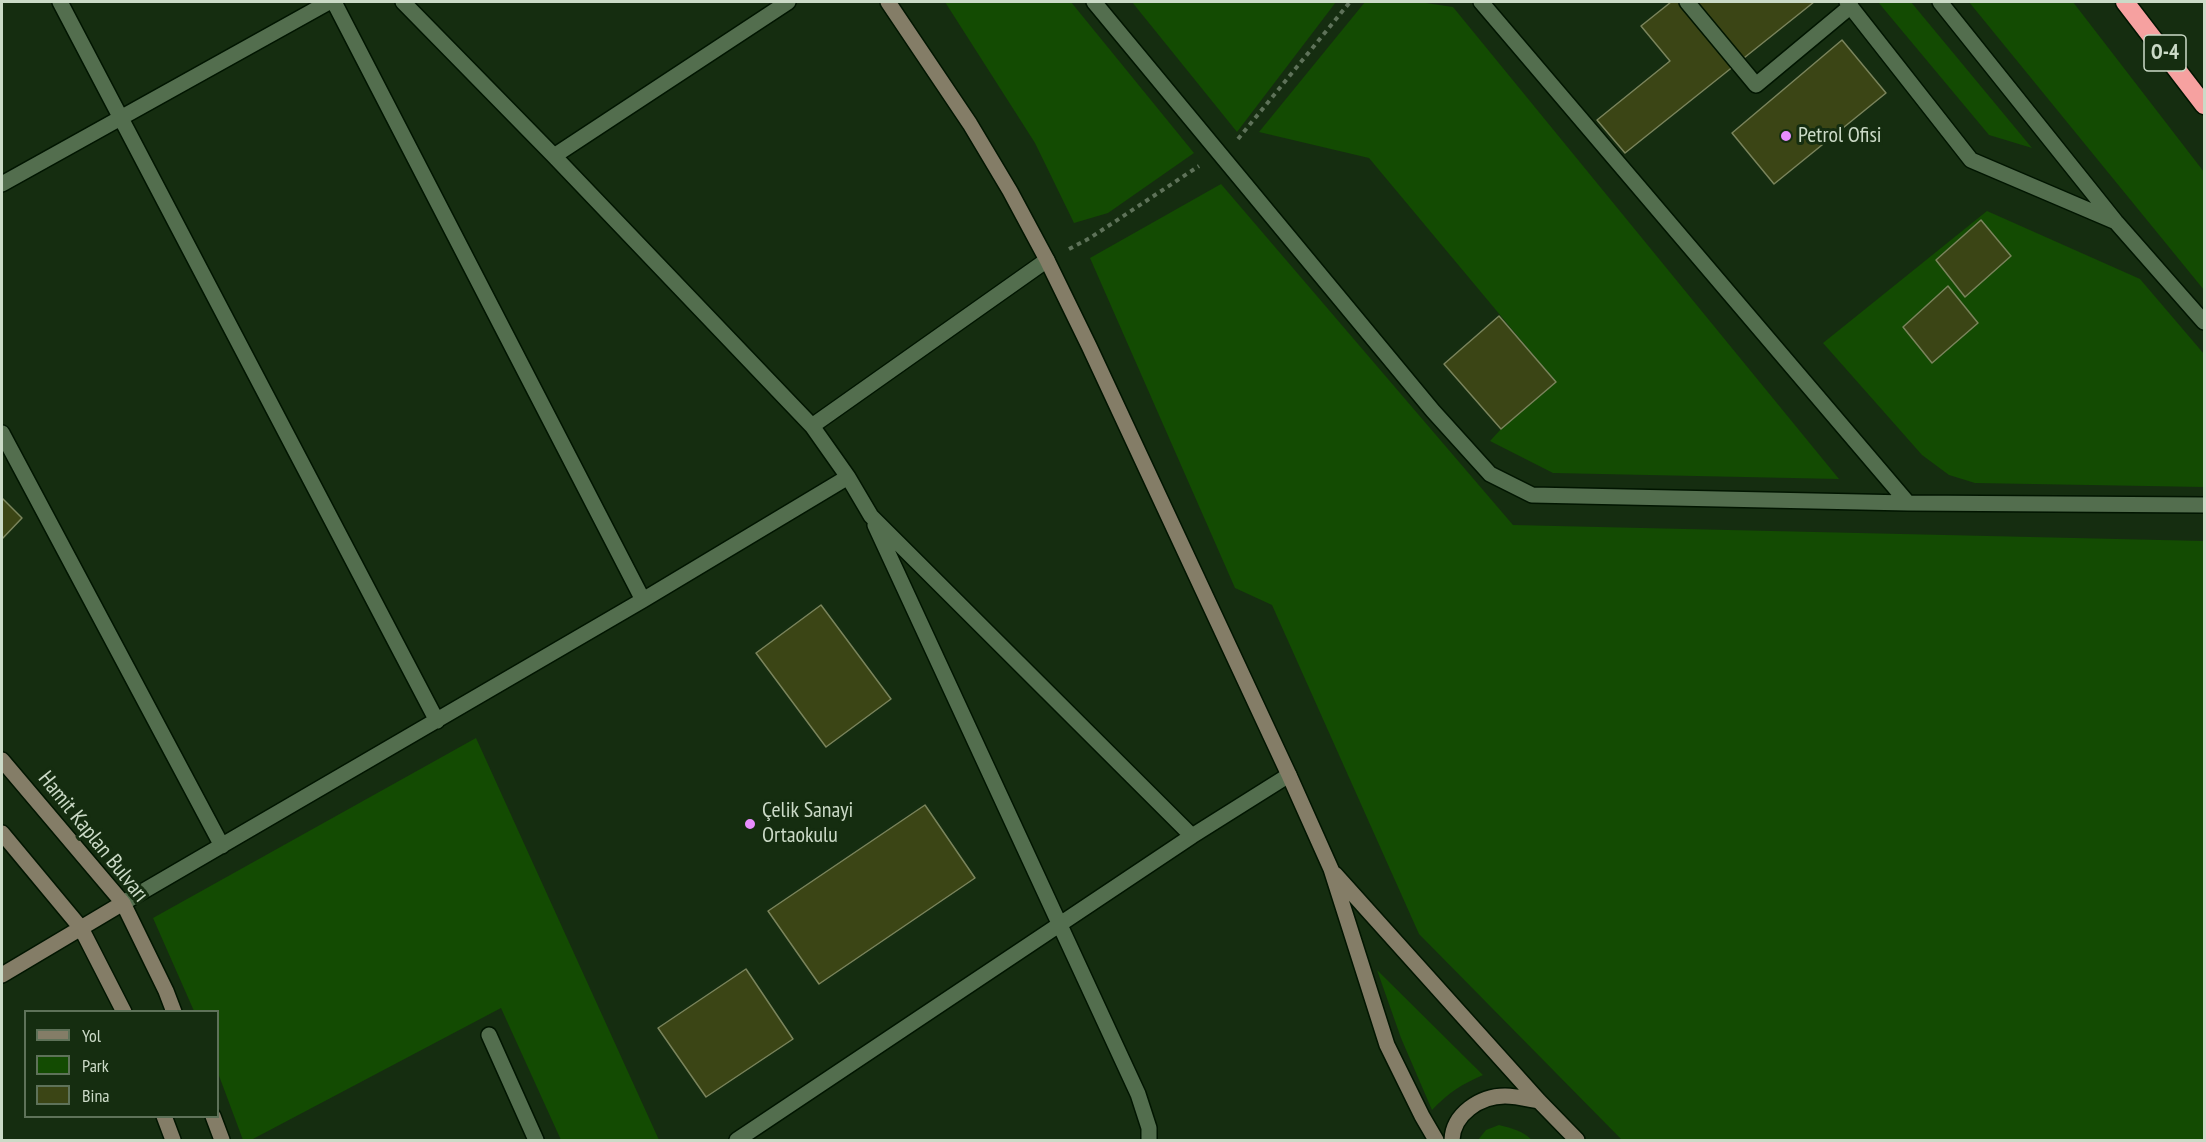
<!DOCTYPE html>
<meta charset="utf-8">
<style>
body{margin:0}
#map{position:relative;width:2206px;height:1142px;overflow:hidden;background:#152d10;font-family:"PT Sans Narrow",sans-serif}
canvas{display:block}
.frame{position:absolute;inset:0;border:3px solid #cbdac7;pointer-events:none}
.legend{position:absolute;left:24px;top:1010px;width:195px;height:108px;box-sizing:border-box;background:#152d10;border:2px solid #5e7259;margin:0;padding:8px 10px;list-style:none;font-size:18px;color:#cbdac7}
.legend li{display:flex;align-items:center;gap:12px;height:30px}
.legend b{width:30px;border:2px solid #5e7259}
</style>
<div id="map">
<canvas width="2206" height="1142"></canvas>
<div class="frame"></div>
<ul class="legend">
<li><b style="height:8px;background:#847d67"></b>Yol</li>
<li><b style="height:16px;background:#134b02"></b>Park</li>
<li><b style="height:16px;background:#3b4515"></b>Bina</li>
</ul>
</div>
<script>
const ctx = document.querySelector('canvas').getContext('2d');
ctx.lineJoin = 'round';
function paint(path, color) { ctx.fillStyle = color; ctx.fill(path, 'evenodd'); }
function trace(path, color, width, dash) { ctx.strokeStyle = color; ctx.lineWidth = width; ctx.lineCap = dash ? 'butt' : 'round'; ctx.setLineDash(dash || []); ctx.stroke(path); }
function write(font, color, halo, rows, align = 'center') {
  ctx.font = font + ' "PT Sans Narrow",sans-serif'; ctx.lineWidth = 6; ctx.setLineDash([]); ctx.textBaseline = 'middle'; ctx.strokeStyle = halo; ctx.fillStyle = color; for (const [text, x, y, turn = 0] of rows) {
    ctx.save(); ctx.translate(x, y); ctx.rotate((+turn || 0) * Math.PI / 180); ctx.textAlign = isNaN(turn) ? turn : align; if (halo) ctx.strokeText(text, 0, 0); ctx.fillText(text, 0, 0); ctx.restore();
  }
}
paint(new Path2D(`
 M945 2H1071L1194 153 1108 213 1074 223 1035 143Z
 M1132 2H1336L1237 132Z
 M1365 2H1419L1453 7 1839 479 1553 473 1490 441 1501 429 1556 382 1369 158 1259 132Z
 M1878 2H1911L2032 148 1989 135Z
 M1969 2H2073L2204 172V290Z
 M1221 184 1513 525 2204 541V1140H1622L1419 934 1272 605 1235 588 1090 258Z
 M1987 211 2140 279 2204 354V487L1975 483 1949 475 1922 455 1823 343Z
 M476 738 659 1140H561L501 1008 251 1140H243L218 1073V1012L194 1011 153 918Z
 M1377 970 1483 1075C1462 1084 1448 1093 1432 1110L1401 1038Z
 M1499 1125C1511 1128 1523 1131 1532 1140H1478L1486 1130Z`), '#134b02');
const building = new Path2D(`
 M1671 2H1814L1625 153 1597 120 1670 61 1641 26Z
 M1842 40 1886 93 1774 184 1732 133Z
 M1981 220 2011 256 1965 297 1936 260Z
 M1948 286 1978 323 1932 363 1903 327Z
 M1499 316 1556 382 1501 429 1444 364Z
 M2 498 22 518 2 539Z
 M821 605 891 699 826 747 756 653Z
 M925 805 975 878 819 984 768 911Z
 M746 969 793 1039 706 1097 658 1028Z`);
paint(building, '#3b4515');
trace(building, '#7a845c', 1.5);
const lane = new Path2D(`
 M1094 2 1433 411 1490 474 1532 495 1908 503 2204 505
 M1481 2 1908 503
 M1687 2 1756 85 1851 6
 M1847 2 1971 160 2114 221
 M1940 2 2116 222 2204 322`);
const street = new Path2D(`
 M60 2 437 721
 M334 2 643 600
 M403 2 554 156 812 426 848 477 871 516 1192 836
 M554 156 788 2
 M2 184 329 2
 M812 426 1047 260
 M2 433 222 846
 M875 525 1138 1094 1149 1128V1140
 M123 903 643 600 848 477
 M489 1035 536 1140
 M737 1140 1192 836 1289 775`);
const secondary = new Path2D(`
 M888 2 970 124 1010 191 1047 260 1089 346 1289 775 1331 869 1387 1045 1422 1116 1436 1140
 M2 760 123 903 166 991 174 1012
 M2 833 81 928 124 1012
 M1335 874 1539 1101 1577 1140
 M2 975 123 903
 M164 1116 173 1140
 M213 1116 222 1140
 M1452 1140C1453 1114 1480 1096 1505 1096 1516 1096 1528 1099 1539 1101`);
const highway = new Path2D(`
 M2125 2 2204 105`);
trace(lane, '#011500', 18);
trace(street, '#011500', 18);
trace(secondary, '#011500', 18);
trace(highway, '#011500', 21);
trace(new Path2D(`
 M1238 139 1350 2
 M1069 249 1090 238 1199 166`), '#5e7259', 4, [4.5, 4.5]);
trace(lane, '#536e4e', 15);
trace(street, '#536e4e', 15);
trace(secondary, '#847d67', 15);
trace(highway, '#f6a1a0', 18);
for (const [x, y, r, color] of [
 [1786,136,6,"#e98dfe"],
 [750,824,6,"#e98dfe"]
]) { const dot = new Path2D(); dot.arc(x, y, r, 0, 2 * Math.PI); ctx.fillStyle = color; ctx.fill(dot); trace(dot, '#152d10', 2); }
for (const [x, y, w] of [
 [2165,53,42]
]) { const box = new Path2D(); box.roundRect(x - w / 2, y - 18, w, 36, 4.5); ctx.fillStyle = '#152d10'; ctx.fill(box); trace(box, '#cbdac7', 1.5); }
write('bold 21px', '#cbdac7', null, [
 ["O-4",2165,53]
]);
write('22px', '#cbdac7', '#152d10', [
 ["Petrol Ofisi",1798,136],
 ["Çelik Sanayi",762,811],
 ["Ortaokulu",762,836]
], 'left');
write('22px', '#cbdac7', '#152d10', [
 ["Hamit Kaplan Bulvarı",93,837,51]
]);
</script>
